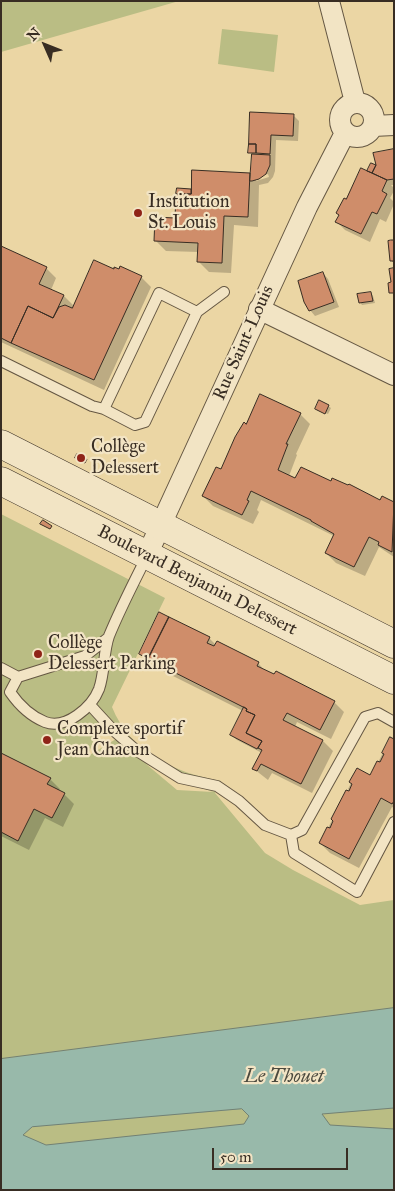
<!DOCTYPE html>
<meta charset="utf-8">
<style>
body{margin:0}
#map{position:relative;width:395px;height:1191px;overflow:hidden;background:#ebd6a4;font-family:"IM FELL Great Primer",serif}
canvas{display:block}
.frame{position:absolute;inset:0;border:2px solid #382d23;pointer-events:none}
.north{position:absolute;left:20px;top:20px;width:50px;height:50px;-webkit-text-stroke:4px #f2e4c4;paint-order:stroke;rotate:314deg;font-size:14px;font-weight:700;line-height:20px;text-align:center;color:#382d23}
.north::after{content:'';display:block;margin:auto;width:18px;height:22px;background:#382d23;clip-path:polygon(50% 0,100% 100%,50% 72%,0 100%)}
.scale{position:absolute;left:212px;top:1148px;width:136px;height:22px;box-sizing:border-box;border:2px solid #382d23;border-top:0;padding-left:6px;font-size:15px;line-height:18px;white-space:nowrap;color:#382d23;-webkit-text-stroke:4px #f2e4c4;paint-order:stroke}
</style>
<div id="map">
<canvas width="395" height="1191"></canvas>
<div class="frame"></div>
<div class="north">N</div>
<div class="scale">50 m</div>
</div>
<script>
const ctx = document.querySelector('canvas').getContext('2d');
ctx.lineJoin = 'round';
function paint(path, color) { ctx.fillStyle = color; ctx.fill(path, 'evenodd'); }
function trace(path, color, width, dash) { ctx.strokeStyle = color; ctx.lineWidth = width; ctx.lineCap = dash ? 'butt' : 'round'; ctx.setLineDash(dash || []); ctx.stroke(path); }
function write(font, color, halo, rows, align = 'center') {
  ctx.font = font + ' "IM FELL Great Primer",serif'; ctx.lineWidth = 4.5; ctx.setLineDash([]); ctx.textBaseline = 'middle'; ctx.strokeStyle = halo; ctx.fillStyle = color; for (const [text, x, y, turn = 0] of rows) {
    ctx.save(); ctx.translate(x, y); ctx.rotate((+turn || 0) * Math.PI / 180); ctx.textAlign = isNaN(turn) ? turn : align; if (halo) ctx.strokeText(text, 0, 0); ctx.fillText(text, 0, 0); ctx.restore();
  }
}
paint(new Path2D(`
 M1 1H179L1 52Z
 M222 29 278 35 274 72 218 64Z
 M1 514 165 598 112 707C130 752 175 773 221 781L215 793 265 853 293 870 360 905 394 900V1190H1ZM99 726 116 739 88 756V755ZM146 764 181 780 213 792 177 790Z`), '#babd84');
const water = new Path2D(`
 M394 1008V1108L322 1114 330 1125 394 1129V1190H1V1059ZM242 1109 249 1116 244 1124 46 1145 23 1135 32 1127Z`);
paint(water, '#98b9aa');
trace(water, '#728174', 1);
paint(new Path2D(`
 M293 115 299 121 298 141 276 140 275 171 273 177 268 183 259 185 258 227 234 225 231 273 209 272 199 262V252L166 251 156 241 176 219 178 190H192L249 174 252 176 253 156 250 152ZM268 174 269 177 256 181V178Z
 M394 151V185H391L394 188V191L390 198 394 202V204L386 222 380 219 370 242 345 230 337 222 347 200 368 173Z
 M1 247 46 268 56 278 51 290 64 296 74 306 114 270 141 277 151 287 104 390 1 342Z
 M323 273 328 279 339 307 315 316 310 310Z
 M371 293 373 296 375 303 362 305 360 302Z
 M328 406 331 408 328 414 317 409Z
 M300 414 310 424 296 454 297 455 289 476 296 479 331 483 380 502 394 503V557L379 547 365 576 336 563 326 553 334 536 261 500 257 510 259 512 253 524 213 506 203 496 222 471 247 425Z
 M209 638 216 645 258 663 267 673 334 702 344 712 331 739 297 722 295 727 323 741 333 751 312 793 272 773 268 780 254 769 262 753 237 740 231 735 243 711 159 669 140 654Z
 M390 739 394 740V808L392 807 359 868 330 853 320 843 347 792 351 793 348 789 351 783 371 776Z
 M1 754 50 779 60 789 58 791 64 794 74 804 63 827 45 818 29 850 1 836Z`), '#0003');
const building = new Path2D(`
 M250 112 294 114 293 136 271 135 270 154 256 153V144H249Z
 M249 144H256V153H248Z
 M394 149V179L387 180 372 173 376 165 373 153Z
 M252 154 270 155V165L266 174 259 179 252 181H250Z
 M371 163 376 165 372 173 367 171Z
 M361 168 387 180 382 191 387 194 377 214 372 212 361 234 335 222 339 215 336 213 344 198 346 199Z
 M192 170 250 173 248 217 224 216 222 263 197 262 198 243 154 241 155 217 175 218 176 194H191Z
 M177 188 191 189V194H176Z
 M391 240H394V264L393 261H390L388 241Z
 M1 246 47 267 39 284 64 295 53 318 28 306 11 343 1 338Z
 M94 260 114 269V267L119 269 120 266 142 276 94 380 11 343 28 306 53 318 59 307 65 305 72 308Z
 M394 268V293H389L388 283 391 282 389 269Z
 M323 272 334 302 309 311 304 302 298 281Z
 M371 292 373 301 359 303 357 294Z
 M260 394 301 413 286 444H288L278 470 295 478 301 467 331 481 332 478 348 485 349 484 380 500 382 496 394 502 392 552 378 545 379 542 369 537 354 567 325 553 334 534 311 521V520L251 491 247 500 249 501 242 515 202 496 216 467 221 469 235 437 244 422 246 424Z
 M319 400 329 405 325 414 315 409Z
 M77 454 87 459 85 463 75 458Z
 M43 520 52 526 50 529 40 524Z
 M159 612 169 617 148 659 139 654Z
 M169 617 210 637 207 643 214 646 217 641 259 662 257 666 274 674 276 671 335 701 320 730 287 713 283 720 323 740 301 784 261 764 257 771 252 769 262 750 258 748 262 741 246 733 255 715 246 711 247 709 148 659Z
 M244 707 247 709 246 711 255 715 246 733 262 741 257 749 230 735Z
 M390 737 394 739V801L392 804 381 798 349 859 319 843 327 827 330 828 333 821 331 819 346 790 349 791 352 784 349 782 357 768 370 775 377 761 380 762 384 754 382 753Z
 M1 753 51 778 47 784 65 793 52 818 34 809 18 841 1 832Z`);
paint(building, '#cf8d6a');
trace(building, '#382d23', 1);
const lane = new Path2D(`
 M1 361 92 406 104 409 135 425 145 422 197 312 224 292
 M104 409 159 293 197 312
 M108 638 85 656 18 677 10 692C19 705 30 716 45 722 66 730 92 707 99 689 105 672 103 653 109 636 120 609 134 582 147 556
 M1 668 18 677
 M90 705 113 730 137 751 180 778 217 786 239 801 265 825 291 835 302 830 365 717 378 713 394 722
 M291 835 294 853 357 892 394 822`);
const street = new Path2D(`
 M329 1 355 102
 M340 120a17 17 0 1 1 34 0a17 17 0 1 1-34 0Z
 M373 126 394 125
 M259 309 394 375
 M147 555 307 207 345 133`);
const secondary = new Path2D(`
 M1 444 394 644
 M1 481 394 680`);
trace(lane, '#655743', 12);
trace(street, '#655743', 22);
trace(secondary, '#382d23', 29);
trace(lane, '#f2e4c4', 10);
trace(street, '#f2e4c4', 20);
trace(secondary, '#f2e4c4', 28);
for (const [x, y, r, color] of [
 [138,213,5,"#8f2418"],
 [81,458,5,"#8f2418"],
 [38,654,5,"#8f2418"],
 [47,740,5,"#8f2418"]
]) { const dot = new Path2D(); dot.arc(x, y, r, 0, 2 * Math.PI); ctx.fillStyle = color; ctx.fill(dot); trace(dot, '#f2e4c4', 2); }
write('18px', '#382d23', '#f2e4c4', [
 ["Institution",148,203],
 ["St. Louis",148,224],
 ["Collège",91,448],
 ["Delessert",91,469],
 ["Collège",48,644],
 ["Delessert Parking",48,665],
 ["Complexe sportif",57,730],
 ["Jean Chacun",57,751]
], 'left');
write('18px', '#382d23', '#f2e4c4', [
 ["Rue Saint-Louis",244,343,-66],
 ["Boulevard Benjamin Delessert",197,581,27]
]);
write('italic 19px', '#4b493e', '#f2e4c4', [
 ["Le Thouet",284,1077]
]);
</script>
